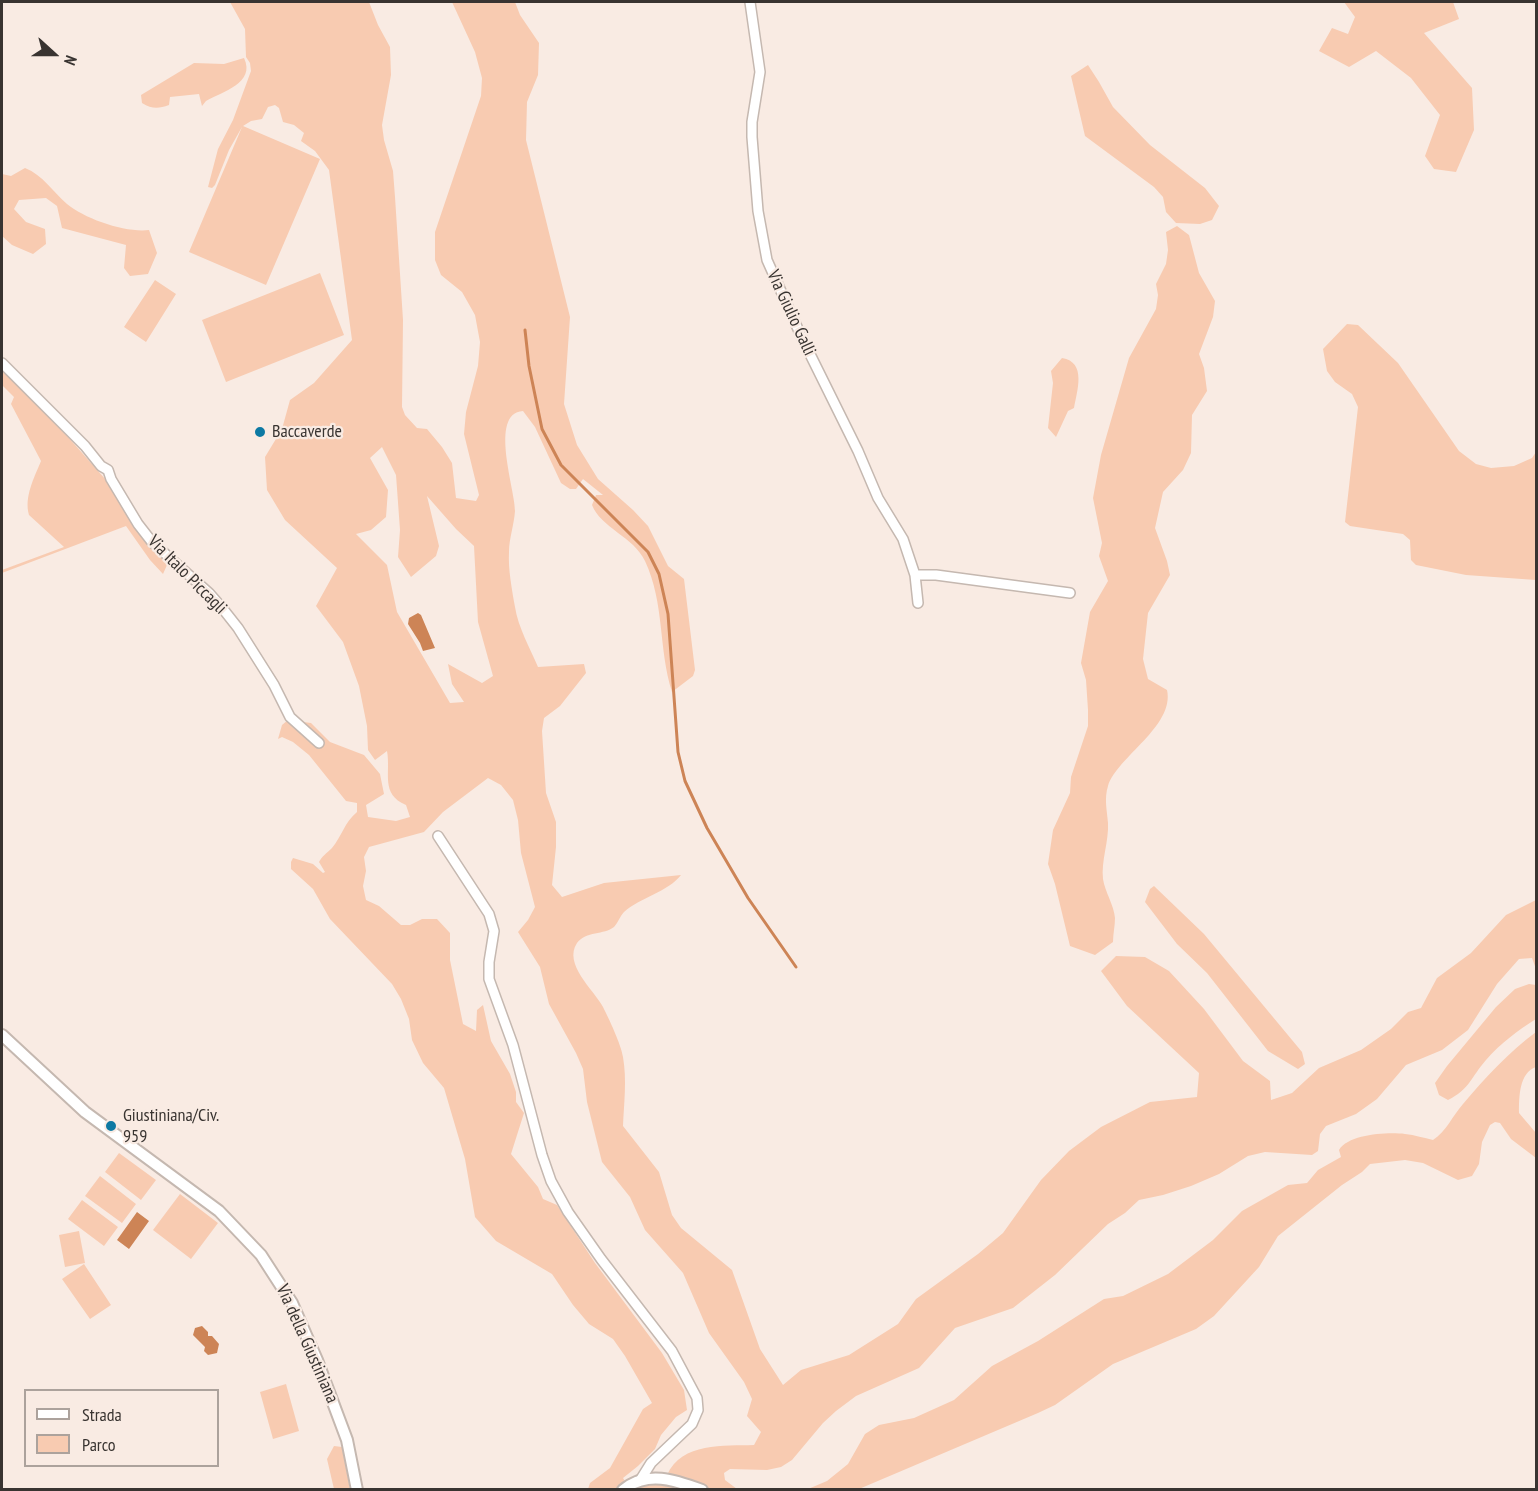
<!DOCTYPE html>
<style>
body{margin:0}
#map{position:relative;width:1538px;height:1491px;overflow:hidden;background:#f9ebe3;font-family:"PT Sans Narrow",sans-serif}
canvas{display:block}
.frame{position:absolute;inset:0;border:3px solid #393431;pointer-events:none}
.legend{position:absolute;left:24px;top:1389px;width:195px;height:78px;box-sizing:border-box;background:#f9ebe3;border:2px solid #aca29c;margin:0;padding:8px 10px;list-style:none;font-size:18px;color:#393431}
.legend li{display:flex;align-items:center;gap:12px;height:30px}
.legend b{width:30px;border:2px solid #aca29c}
.north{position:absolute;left:24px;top:24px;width:60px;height:60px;-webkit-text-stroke:4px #f9ebe3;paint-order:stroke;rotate:111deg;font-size:16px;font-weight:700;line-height:24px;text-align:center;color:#393431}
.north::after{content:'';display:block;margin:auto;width:21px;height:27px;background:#393431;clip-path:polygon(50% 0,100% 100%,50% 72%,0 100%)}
</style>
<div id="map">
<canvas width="1538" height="1491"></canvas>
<div class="frame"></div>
<ul class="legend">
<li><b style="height:8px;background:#fff"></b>Strada</li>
<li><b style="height:16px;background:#f8cbb1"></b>Parco</li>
</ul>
<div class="north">N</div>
</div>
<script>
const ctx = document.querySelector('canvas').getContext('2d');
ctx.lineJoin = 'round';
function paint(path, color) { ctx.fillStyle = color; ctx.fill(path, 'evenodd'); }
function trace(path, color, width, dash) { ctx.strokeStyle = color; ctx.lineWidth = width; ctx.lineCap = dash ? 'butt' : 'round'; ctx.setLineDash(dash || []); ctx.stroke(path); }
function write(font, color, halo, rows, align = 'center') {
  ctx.font = font + ' "PT Sans Narrow",sans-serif'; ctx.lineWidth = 4.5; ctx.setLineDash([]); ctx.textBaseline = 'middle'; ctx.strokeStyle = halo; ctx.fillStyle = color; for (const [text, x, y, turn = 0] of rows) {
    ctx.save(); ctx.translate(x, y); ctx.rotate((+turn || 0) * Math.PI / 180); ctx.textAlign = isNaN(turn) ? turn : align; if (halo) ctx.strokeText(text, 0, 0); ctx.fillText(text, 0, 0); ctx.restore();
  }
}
paint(new Path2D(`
 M230 2H369L378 25 390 47 391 75 382 125 384 140 393 171 395 197 403 320 402 407 405 415 417 428 427 429 442 447 452 463 456 498 476 501 479 495 464 434 466 412 478 366 480 342 475 315 462 292 441 275 435 260V232L481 96 482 78 475 52 452 2H515L520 15 539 43 538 75 527 102 526 140 570 317 564 404 577 445 598 479 633 510 648 526 668 566 684 579 695 670 693 676 672 692C658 648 665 604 645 561 634 537 601 528 592 505L596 495H603L583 479 576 489H570L561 483 535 427 523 411C488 413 516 492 515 511 514 525 509 539 509 552 508 569 512 590 515 607 518 627 530 648 538 667L584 664 586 673 560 706 544 718 542 731 546 793 556 822V847L552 885 562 897 604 883 681 875C668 892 641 897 624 912 620 916 618 923 614 927 604 935 586 931 577 943 563 964 593 989 603 1007 609 1019 621 1044 623 1057 627 1080 624 1103 623 1126L659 1172 672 1215 681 1228 732 1270 760 1349 783 1385 801 1370 849 1355 898 1324 916 1299 978 1254 1003 1233 1041 1180 1069 1151 1101 1127 1150 1102 1197 1097 1199 1073 1127 1006 1101 971 1116 956 1145 957 1169 971 1204 1009 1243 1061 1270 1081 1271 1100 1292 1093 1319 1068 1361 1050 1391 1029 1408 1012 1421 1008 1437 978 1471 953 1506 915 1536 900V969L1532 958 1519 959 1497 984 1468 1030 1442 1050 1406 1065 1377 1099 1356 1114 1326 1126 1320 1134 1318 1151 1312 1155 1265 1152 1248 1156 1219 1174 1191 1186 1163 1195 1139 1200 1125 1213 1108 1224 1055 1275 1013 1308 955 1328 919 1368 856 1396 836 1411 823 1423 792 1460 781 1467 767 1470 730 1469 724 1473 725 1480 737 1489H588L590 1483 610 1468 643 1409 652 1403 625 1356 613 1339 589 1324 573 1305 552 1274 496 1241 475 1217 465 1159 444 1088 423 1063 412 1040 409 1019 401 999 392 984 330 919 313 889 291 869V862L293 858 313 864 323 873 325 872 319 862C322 856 327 853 332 848 342 836 344 823 357 812V803L346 801 309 755 293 742 282 737 278 739 282 725 288 720 311 723 330 742 364 755 380 774 384 794 366 805 368 817 396 821 410 817 406 805C380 794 391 773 387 751L375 760 368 750 367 726 359 686 343 642 316 606 337 568 285 520 267 490 265 457 282 429 290 400 314 383 352 340 329 170 315 151 301 141 304 133 294 125 283 122 279 108 275 105 268 107 262 119 251 121 243 126 320 159 266 285 189 252 242 127 229 150 215 185 212 188 208 187 218 149 233 120 251 71 250 63 246 57 245 29ZM382 447 396 475 400 530 398 557 411 577 436 556 439 546 427 496 456 529 474 546 478 622 493 676 482 683 448 664 452 684 464 702 450 703 397 612 387 565 356 534 371 530 386 517 388 490 370 458ZM488 778 501 785 513 800 518 820 521 853 535 907 528 920 518 932 540 967 549 1004 576 1053 583 1069 587 1102 602 1162 630 1197 645 1230 683 1273 709 1333 744 1382 752 1399 747 1416 761 1432 754 1445C724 1446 682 1442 667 1475L681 1486 676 1488 650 1483 634 1489 628 1486 623 1478 638 1466 655 1449 661 1435 676 1417 687 1410 684 1390 662 1353 595 1263 557 1205 543 1199 538 1187 511 1154 524 1113 516 1102V1092L510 1074 491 1041 483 1005 477 1010 476 1031 463 1024 450 960V933L437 919H422L410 925H401L379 906 366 900 363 886 366 871 364 857 369 847 424 832 443 812Z
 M1344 2H1453L1459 19 1424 33 1472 88 1474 130 1456 172 1434 169 1425 156 1440 115 1411 78 1376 51 1349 67 1319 51 1332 28 1348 34 1355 17Z
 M244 58C256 83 222 92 206 101L202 106 199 94 170 97 169 105C158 109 152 109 142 103L141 95 194 63 224 64Z
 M1088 65 1099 82 1113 107 1150 145 1205 188 1219 206 1212 220 1200 224 1176 223 1166 212 1163 197 1154 187 1085 136 1071 76Z
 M25 168C43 175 53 192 67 204 85 219 126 233 149 230L157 253 148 274 130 276 124 268 126 245 62 228 57 206 46 198 19 200 14 209 26 222 45 229 46 244 33 254 12 245 2 236V174L11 176Z
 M1177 226 1189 235 1199 273 1215 301 1213 317 1199 354 1204 368 1207 391 1192 415 1191 453 1183 470 1163 492 1155 528 1167 561 1170 575 1148 613 1143 659 1148 679 1167 690C1175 726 1117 757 1108 786 1104 799 1107 810 1108 823 1109 841 1101 861 1103 879 1105 892 1114 905 1115 918 1115 926 1113 934 1113 942L1095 955 1070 946 1055 884 1048 864 1053 830 1070 793 1071 777 1088 726V710L1086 680 1081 663 1090 612 1108 581 1099 556 1102 543 1093 498 1101 455 1129 358 1156 309 1158 295 1156 284 1166 264 1168 250 1166 232Z
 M320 273 344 335 226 382 202 320Z
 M155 280 176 294 146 342 124 327Z
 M1347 324 1358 325 1398 363 1459 451 1476 464 1491 468 1514 466 1532 458 1536 452V580L1466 575 1416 565 1411 560 1410 540 1403 534 1350 526 1345 522 1358 407 1352 394 1335 382 1327 371 1323 349Z
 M1062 358C1087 362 1077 391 1074 408L1068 411 1056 437 1048 428 1053 383 1051 371Z
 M2 369 68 437 106 480 127 515 167 565 163 574 150 560 126 526 2 573V570L64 547 29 515C24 497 34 478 41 461L11 404 14 397 2 385Z
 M1154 886 1204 934 1302 1052 1305 1064 1298 1069 1268 1051 1207 973 1177 944 1145 902 1150 889Z
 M1529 984 1536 985V1019C1517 1031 1501 1043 1486 1060 1471 1077 1470 1089 1448 1100L1439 1095 1435 1083 1447 1066 1496 1007 1515 989Z
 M1536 1032V1067C1519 1073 1519 1097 1519 1113L1536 1133V1158L1511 1139 1500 1123 1495 1122 1490 1125 1482 1142 1479 1164 1472 1176 1458 1180 1423 1163 1405 1160 1370 1164 1362 1172 1342 1185 1278 1236 1259 1267 1214 1316 1196 1329 1113 1364 1055 1405 1038 1413 859 1489H808L827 1481 848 1464 865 1434 879 1425 914 1418 954 1400 992 1366 1038 1341 1104 1299 1123 1296 1168 1274 1213 1240 1242 1211 1288 1185 1307 1183 1318 1170 1341 1157 1339 1150C1349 1134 1387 1132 1405 1134 1415 1135 1424 1138 1433 1140 1446 1132 1453 1115 1463 1104 1485 1078 1509 1052 1536 1032Z
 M119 1153 156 1180 141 1200 105 1172Z
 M100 1176 136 1204 122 1223 85 1196Z
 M180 1194 218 1223 191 1259 153 1230Z
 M82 1200 118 1227 104 1246 68 1219Z
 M79 1231 85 1263 65 1267 59 1235Z
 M84 1264 111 1305 90 1319 62 1279Z
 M286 1384 299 1431 273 1439 260 1392Z
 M334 1446 342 1447 350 1489H334L327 1459Z`), '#f8cbb1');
paint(new Path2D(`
 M418 613 421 615 435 648 423 651 420 643 408 624 409 618Z
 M137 1212 149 1221 129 1249 117 1240Z
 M202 1326 208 1332V1336H212L219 1344 217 1353 208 1355 204 1351 205 1347 193 1335 195 1328Z`), '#cd8456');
trace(new Path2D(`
 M525 330 529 366 542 429 561 465 648 552 659 574 668 614 678 752 685 781 707 828 748 898 796 967`), '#cd8456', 3);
const minor = new Path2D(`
 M750 2 760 72 752 122V137L758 211 767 260 802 338 858 451 878 498 903 539 915 575 918 603
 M2 363 85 446 101 466 108 470 111 479 138 524 152 542 209 593 223 609 238 628 274 685 290 717 319 743
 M915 575H936L1070 593
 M438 836 489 914 494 931 489 962V979L513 1045 542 1155 551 1181 568 1212 601 1259 672 1351 697 1398 698 1410 692 1424 651 1463 641 1479`);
const tertiary = new Path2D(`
 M2 1035 85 1112 219 1211 261 1255 292 1303 317 1360 347 1440 357 1490
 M623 1490C647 1470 675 1480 702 1490`);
trace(minor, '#c5b8b0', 12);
trace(tertiary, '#c5b8b0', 14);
trace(minor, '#fff', 9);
trace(tertiary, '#fff', 10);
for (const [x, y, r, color] of [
 [260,432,6,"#0d79a3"],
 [111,1126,6,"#0d79a3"]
]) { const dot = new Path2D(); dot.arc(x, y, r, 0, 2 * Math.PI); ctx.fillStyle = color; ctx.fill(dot); trace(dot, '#f9ebe3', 2); }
write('18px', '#393431', '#f9ebe3', [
 ["Via Giulio Galli",791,313,65],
 ["Via Italo Piccagli",187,575,45],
 ["Via della Giustiniana",307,1344,66]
]);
write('18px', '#393431', '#f9ebe3', [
 ["Baccaverde",272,432],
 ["Giustiniana/Civ.",123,1116],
 ["959",123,1137]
], 'left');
</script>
